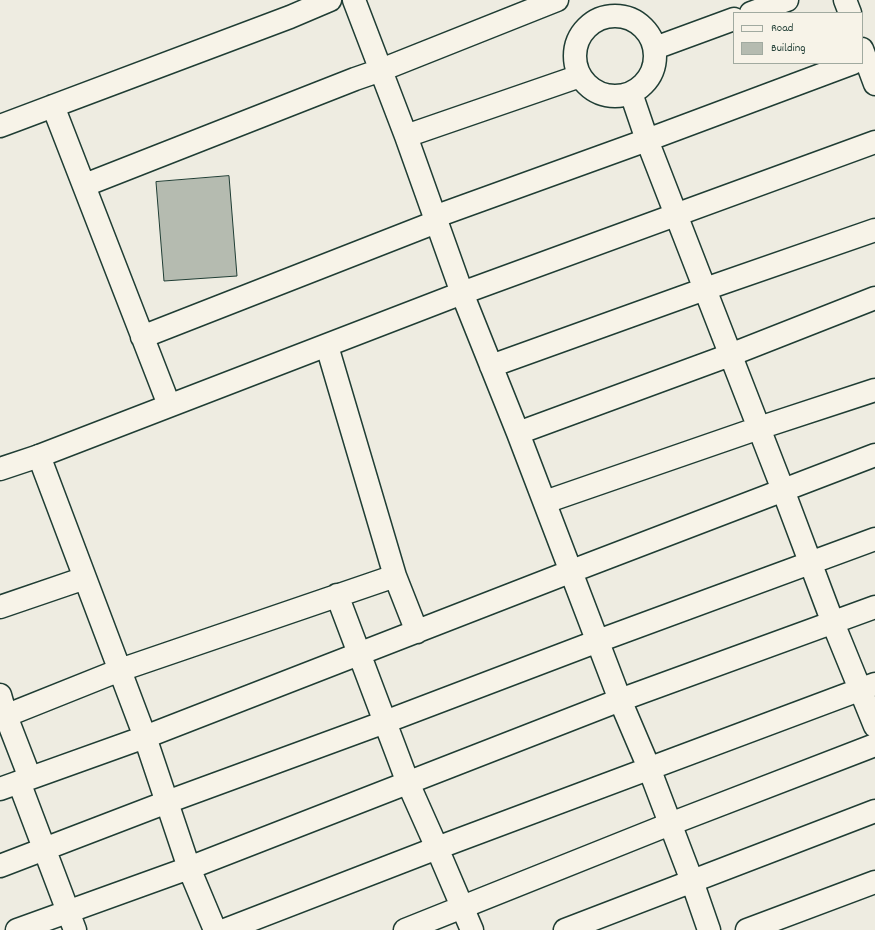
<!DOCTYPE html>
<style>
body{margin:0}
#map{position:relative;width:875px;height:930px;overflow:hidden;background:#eeece1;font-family:Dekko,sans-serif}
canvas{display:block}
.legend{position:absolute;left:733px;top:12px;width:130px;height:52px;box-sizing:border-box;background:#f7f3e8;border:1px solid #a1aaa0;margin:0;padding:5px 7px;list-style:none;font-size:12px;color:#1f3d34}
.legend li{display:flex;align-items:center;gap:8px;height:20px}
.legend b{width:20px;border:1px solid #a1aaa0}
</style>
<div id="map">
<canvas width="875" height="930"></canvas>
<ul class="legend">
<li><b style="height:5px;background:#f7f3e8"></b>Road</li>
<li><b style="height:11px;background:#b5bbb0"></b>Building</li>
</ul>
</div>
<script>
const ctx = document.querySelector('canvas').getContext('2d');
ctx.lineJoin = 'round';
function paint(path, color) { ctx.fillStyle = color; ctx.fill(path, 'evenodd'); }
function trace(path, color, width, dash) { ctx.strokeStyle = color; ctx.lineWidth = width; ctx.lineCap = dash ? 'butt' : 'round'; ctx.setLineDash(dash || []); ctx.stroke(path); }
const building = new Path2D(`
 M229 176 237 276 164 281 156 182Z`);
paint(building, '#b5bbb0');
trace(building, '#1f3d34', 1);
const minor = new Path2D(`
 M354 0 406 136 462 293 518 433 620 700 649 768 692 881 709 930
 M845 0 850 13
 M751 13 787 0
 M575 56a40 40 0 1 1 80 0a40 40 0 1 1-80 0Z
 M655 48 734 19
 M862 49 875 84
 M631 93 647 140 783 490 833 623 875 726
 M53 106 169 405
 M0 126 290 17 330 0
 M406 136 580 76
 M85 185 355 79 381 70 557 0
 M434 217 647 140 853 63
 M142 337 436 222
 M327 346 395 576 417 632
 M491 366 705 289 875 230
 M518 433 730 355 875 298
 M39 456 145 737 189 868 215 930
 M545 502 759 428 875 390
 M337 595 408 783 437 848 472 930
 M0 607 85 578
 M0 695 6 716 30 778
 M0 718 120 670 395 576
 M19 782 75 930
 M0 789 145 737 572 571 875 455
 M0 866 167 802 385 722 598 641 875 539
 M17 930 189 868 620 700 875 607
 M225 930 437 848 875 684
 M405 930 670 824 875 745
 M565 930 875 811
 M747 930 875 882`);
const major = new Path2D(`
 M0 469 39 456 462 293 875 142`);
trace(minor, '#1f3d34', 25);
trace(major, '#1f3d34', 25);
trace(minor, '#f7f3e8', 22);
trace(major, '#f7f3e8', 22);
</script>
